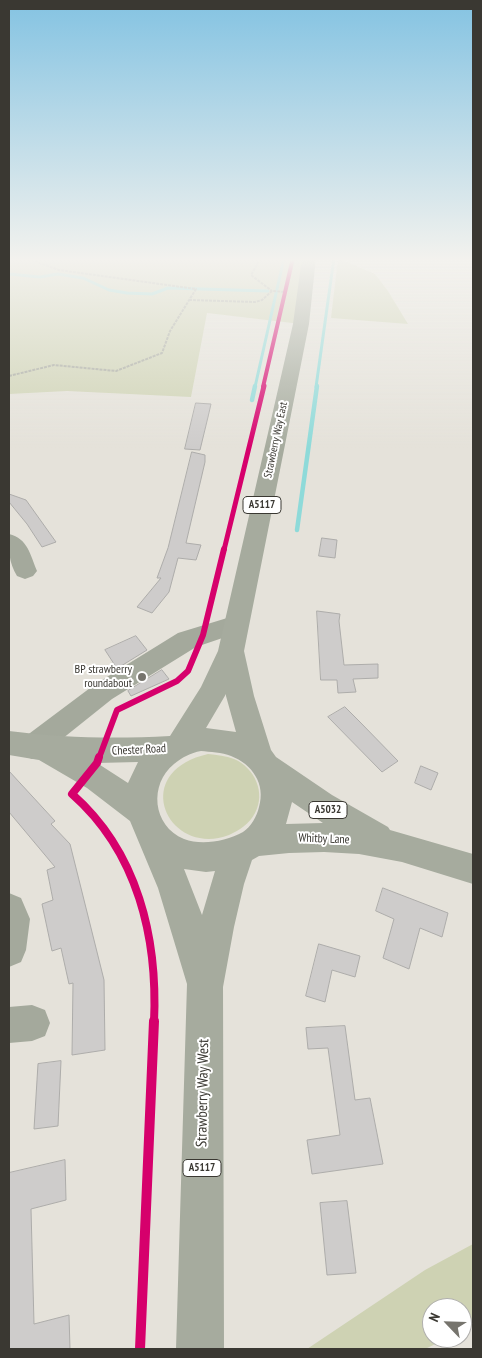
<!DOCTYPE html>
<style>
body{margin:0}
#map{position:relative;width:482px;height:1358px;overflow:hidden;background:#e5e2da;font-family:"PT Sans Narrow",sans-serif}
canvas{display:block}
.frame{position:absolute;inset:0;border:10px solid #3a3832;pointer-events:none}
.north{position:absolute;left:422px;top:1298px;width:50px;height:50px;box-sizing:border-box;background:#fff;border:1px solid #b0afad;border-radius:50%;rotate:294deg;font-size:14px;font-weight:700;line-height:20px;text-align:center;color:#3a3832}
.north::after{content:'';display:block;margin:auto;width:18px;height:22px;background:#76746d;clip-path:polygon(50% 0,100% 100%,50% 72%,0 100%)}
</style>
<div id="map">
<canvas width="482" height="1358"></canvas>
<div class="frame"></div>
<div class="north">N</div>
</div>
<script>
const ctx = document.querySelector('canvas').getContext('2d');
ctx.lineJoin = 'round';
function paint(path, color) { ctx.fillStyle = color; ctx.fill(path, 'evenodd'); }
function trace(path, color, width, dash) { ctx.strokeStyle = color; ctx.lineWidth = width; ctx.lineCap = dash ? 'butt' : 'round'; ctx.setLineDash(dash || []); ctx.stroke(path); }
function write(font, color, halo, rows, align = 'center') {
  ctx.font = font + ' "PT Sans Narrow",sans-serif'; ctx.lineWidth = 4; ctx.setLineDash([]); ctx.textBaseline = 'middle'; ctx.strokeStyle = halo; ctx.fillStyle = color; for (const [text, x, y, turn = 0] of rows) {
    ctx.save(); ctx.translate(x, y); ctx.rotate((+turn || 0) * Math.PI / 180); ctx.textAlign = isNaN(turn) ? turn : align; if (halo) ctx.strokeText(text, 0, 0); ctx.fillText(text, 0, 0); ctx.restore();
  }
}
paint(new Path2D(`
 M9 258H309L301 324 207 313 191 397 67 391 9 394Z
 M338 258 375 274 388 291 408 324 331 318Z
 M208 754C217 755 226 756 234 759 255 768 266 793 255 813 249 824 240 830 229 835 168 858 128 772 208 754Z
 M473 1244V1326L462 1331V1308H432V1338H448L425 1349H307L425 1270Z`), '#ced2b3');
trace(new Path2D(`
 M9 274 40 277 58 274 83 278 109 290 127 293 152 294 168 288 268 291
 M255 387 284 258
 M316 387 334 258`), '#8edad9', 3);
trace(new Path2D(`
 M252 400 255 386
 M297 530 317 386`), '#8edad9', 4.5);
const building = new Path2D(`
 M196 403 211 404 208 417 200 450 185 449Z
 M192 452 205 455V462L186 543 201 545 196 560 178 558 169 592 152 613 137 607 161 578H157L168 548Z
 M9 494 26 500 56 542 42 547 27 524 9 502Z
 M322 538 337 540 335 558 319 556Z
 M317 611 340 614 339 621 344 665 378 664V678L353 679 356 692 338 693 337 680H321Z
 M136 636 147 650 113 671 112 669 116 667 105 650Z
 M162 670 169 679 131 696 128 691Z
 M345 707 360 722 398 761 382 772 328 717Z
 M421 766 438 773 431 790 415 783Z
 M9 771 55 821 51 824 70 844 104 980 105 1050 72 1055 73 983 69 984 61 948 52 951 42 904 53 900 47 870 55 867 9 812Z
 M383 888 448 913 442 937 420 928 409 969 383 958 394 919 376 911Z
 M319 944 360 956 355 977 332 970 325 1002 306 996Z
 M345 1026 355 1100 370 1098 383 1164 312 1174 307 1140 340 1135 328 1048 308 1049 306 1028Z
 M61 1061 58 1126 34 1129 38 1064Z
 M65 1160 66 1200 31 1209 34 1324 69 1315 70 1349H9V1173Z
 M347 1201 356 1273 327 1275 320 1203Z`);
paint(building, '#cecccb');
trace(building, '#adacaa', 1);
trace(new Path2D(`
 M261 258 251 275 272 291
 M189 300 255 302 262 300 272 291 286 292
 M9 376 54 365 116 371 162 353 170 331 196 289 59 270 26 258`), '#a4a69d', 2, [3, 1]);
paint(new Path2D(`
 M9 534C28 539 30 554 37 571L33 576 25 579 17 576C9 563 8 549 9 534Z
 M237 615 246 618 249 624 246 630 196 647 112 699 42 755 32 759 22 755 18 747 22 739 94 685 178 633Z
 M9 893 21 898 30 919 26 950 21 962 9 967Z
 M32 1005 45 1010 50 1023 45 1036 32 1041 9 1043V1007Z`), '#a4a99c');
paint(new Path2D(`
 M302 258H316L309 324 244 651 254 696 271 750 276 757 332 795 388 827 390 830 473 854V884L402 862 359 854 324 852 289 853 259 856 252 860 244 884 234 927 223 987 224 1349H176L187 984 158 888 130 821 87 788 39 760 9 755V731C63 738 115 739 170 736L201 687 218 651 293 324ZM226 694V696L236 732 206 728ZM201 751C210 752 222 752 231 756 252 764 266 784 259 807 257 816 251 827 243 832 226 841 202 846 184 839 152 826 149 784 174 764 183 757 190 753 201 751ZM138 762 128 783 97 763ZM292 802 323 823 286 824ZM184 869 206 872 215 871 202 915Z`), '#a6ab9e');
trace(new Path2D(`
 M263 387 293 258`), '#d6006c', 4);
trace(new Path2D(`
 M224 550 264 386`), '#d6006c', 5);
trace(new Path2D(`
 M99 758 117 710 177 681 188 671 203 635 224 549`), '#d6006c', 6);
trace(new Path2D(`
 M99 757 97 763 72 794C138 852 158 938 154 1023`), '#d6006c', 8);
trace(new Path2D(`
 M140 1349 154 1021`), '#d6006c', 10);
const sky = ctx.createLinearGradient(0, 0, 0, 448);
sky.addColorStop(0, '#84c3e2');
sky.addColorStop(0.58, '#f3f2ee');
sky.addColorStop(1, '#f3f2ee00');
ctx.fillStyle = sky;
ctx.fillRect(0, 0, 482, 448);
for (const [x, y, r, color] of [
 [142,677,5,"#76746d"]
]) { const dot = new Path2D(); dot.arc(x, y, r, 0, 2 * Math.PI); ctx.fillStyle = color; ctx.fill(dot); trace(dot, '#fff', 2); }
write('11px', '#3a3832', '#fff', [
 ["Strawberry Way East",276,440,-78]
]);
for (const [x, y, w] of [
 [262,505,38],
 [328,810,38],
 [202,1168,38]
]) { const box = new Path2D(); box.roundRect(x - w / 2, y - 8.5, w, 17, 4); ctx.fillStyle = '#fff'; ctx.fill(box); trace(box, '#3a3832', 1); }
write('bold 11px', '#3a3832', null, [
 ["A5117",262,505],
 ["A5032",328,810],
 ["A5117",202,1168]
]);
write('12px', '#3a3832', '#fff', [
 ["BP strawberry",132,670],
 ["roundabout",132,684]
], 'right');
write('12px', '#3a3832', '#fff', [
 ["Chester Road",139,750,-3],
 ["Whitby Lane",324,839,2]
]);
write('15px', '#3a3832', '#fff', [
 ["Strawberry Way West",203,1093,-89]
]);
</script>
